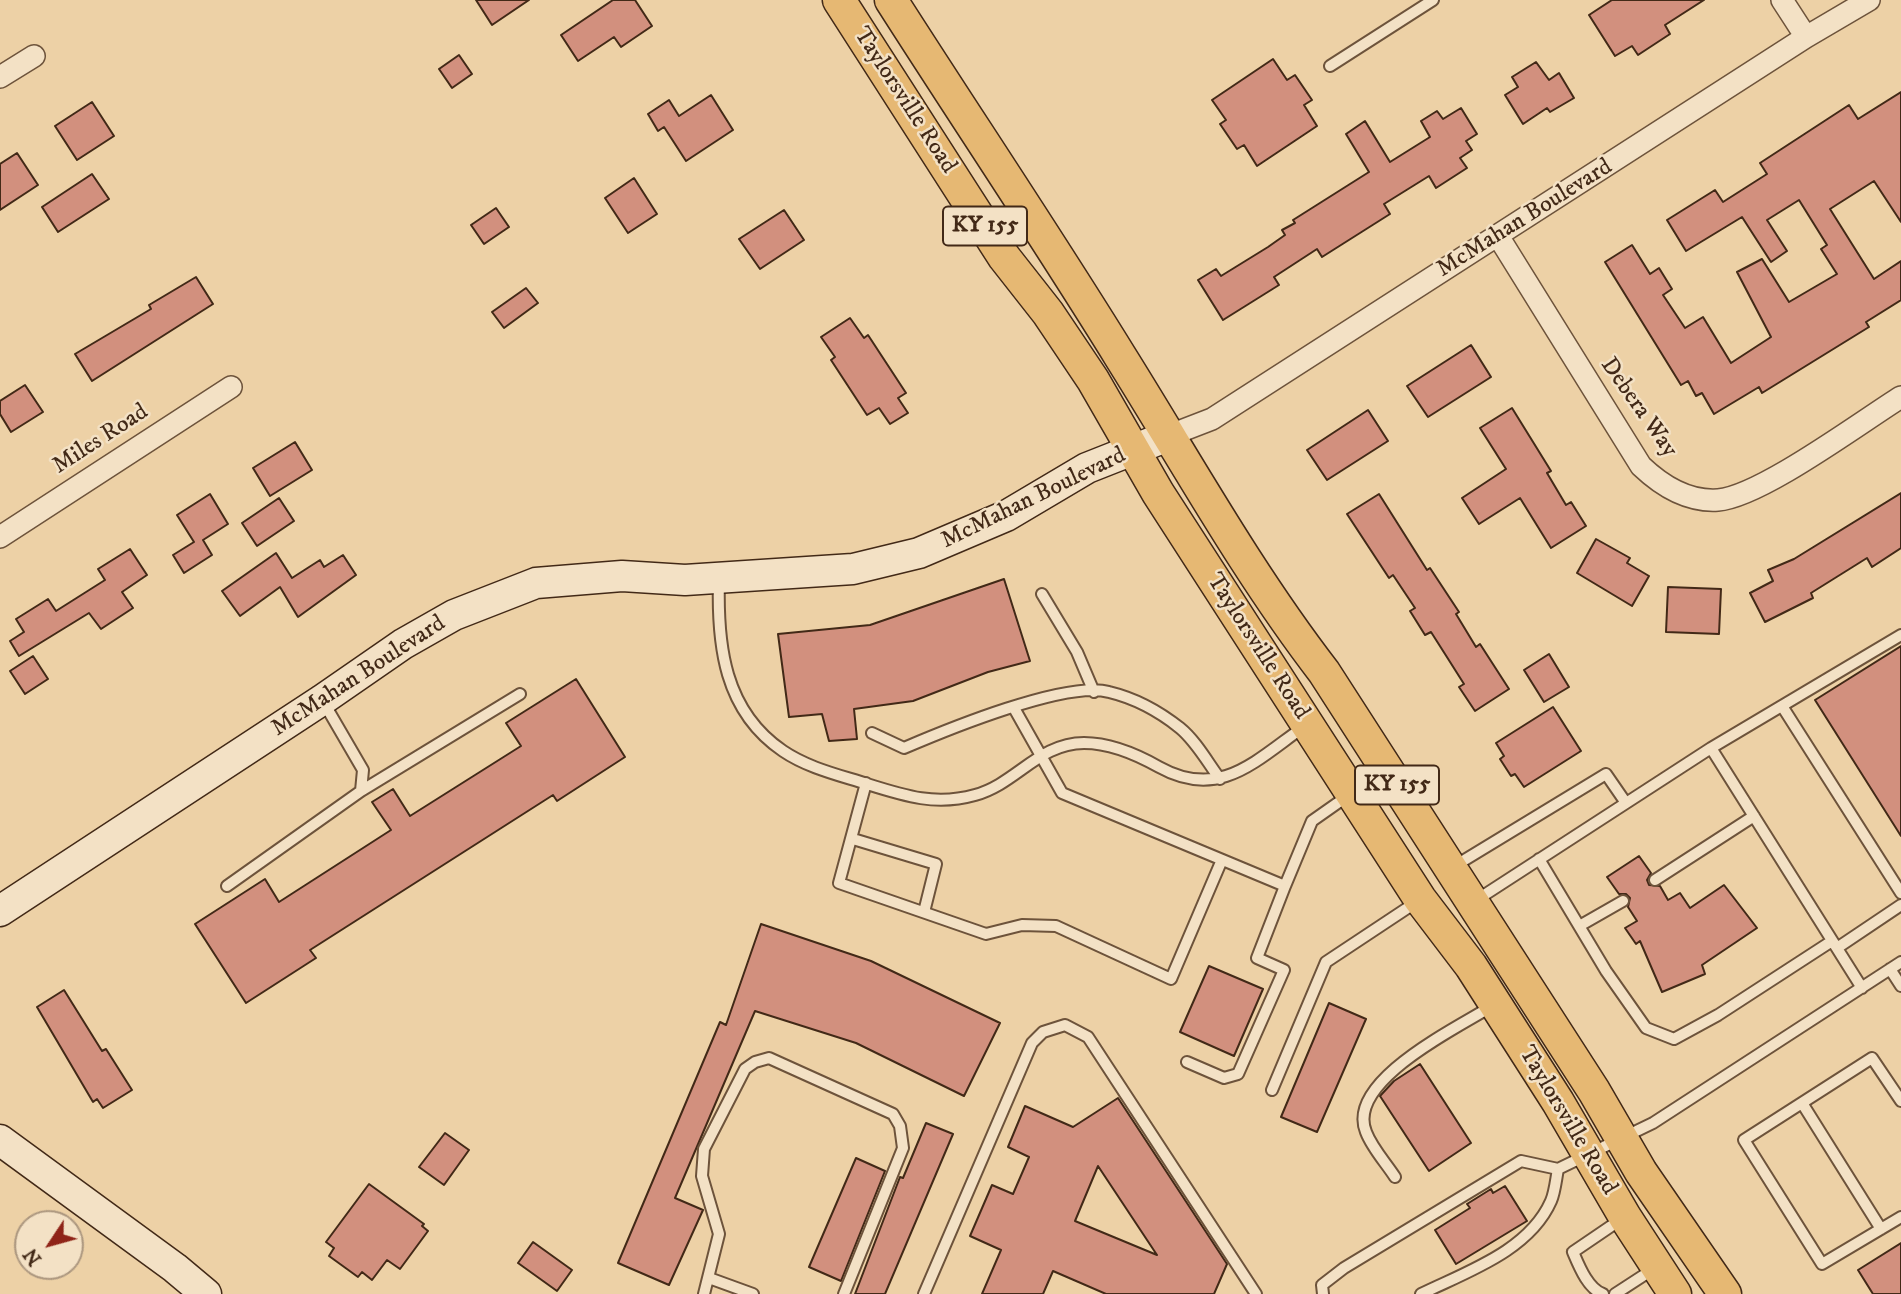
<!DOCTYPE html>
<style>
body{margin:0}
#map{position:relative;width:1901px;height:1294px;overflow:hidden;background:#edd1a6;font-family:"IM FELL DW Pica",serif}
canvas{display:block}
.north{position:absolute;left:14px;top:1210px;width:70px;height:70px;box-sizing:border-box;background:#f3e1c5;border:2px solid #ac977f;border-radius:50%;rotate:234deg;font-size:19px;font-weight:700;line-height:28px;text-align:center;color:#422917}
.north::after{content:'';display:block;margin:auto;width:24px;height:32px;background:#8f2418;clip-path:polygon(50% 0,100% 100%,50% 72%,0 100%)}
</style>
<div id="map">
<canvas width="1901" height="1294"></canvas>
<div class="north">N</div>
</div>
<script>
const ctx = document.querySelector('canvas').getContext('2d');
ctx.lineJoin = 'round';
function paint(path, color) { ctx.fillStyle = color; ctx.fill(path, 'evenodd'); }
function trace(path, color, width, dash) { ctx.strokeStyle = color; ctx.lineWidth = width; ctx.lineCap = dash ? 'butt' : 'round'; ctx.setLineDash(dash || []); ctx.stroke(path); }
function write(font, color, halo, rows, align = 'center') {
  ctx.font = font + ' "IM FELL DW Pica",serif'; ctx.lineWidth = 5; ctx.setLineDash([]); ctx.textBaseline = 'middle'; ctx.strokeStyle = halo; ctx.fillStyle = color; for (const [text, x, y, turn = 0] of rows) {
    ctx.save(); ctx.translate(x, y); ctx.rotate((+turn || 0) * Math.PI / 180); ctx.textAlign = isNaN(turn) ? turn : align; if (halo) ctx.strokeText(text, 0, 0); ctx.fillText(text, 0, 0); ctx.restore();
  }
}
const building = new Path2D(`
 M476 0H529L492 25Z
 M613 0H635L652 26 621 47 614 37 578 61 561 35Z
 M1612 0H1704L1665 25 1670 34 1638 55 1632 46 1615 56 1589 15Z
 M459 55 472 74 452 88 439 69Z
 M1273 59 1287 80 1295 75 1312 100 1304 105 1317 126 1257 166 1244 145 1237 149 1220 124 1226 120 1212 100Z
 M1536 62 1549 80 1559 73 1574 98 1550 112 1547 108 1523 124 1505 95 1518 87 1512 77Z
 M1901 92V222L1874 181 1830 209 1874 279 1901 261V300L1866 322 1869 327 1762 393 1759 387 1714 414 1702 393 1696 396 1688 381 1681 385 1605 262 1632 245 1650 274 1659 268 1672 289 1663 295 1685 328 1703 317 1731 363 1771 337 1737 272 1762 259 1789 302 1837 274 1821 249 1827 245 1799 200 1767 220 1787 251 1771 262 1742 217 1686 251 1667 220 1715 190 1723 202 1767 174 1760 163 1849 105 1858 119Z
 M711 95 733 130 686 161 664 127 658 131 648 114 669 100 679 116Z
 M92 102 114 136 77 160 55 126Z
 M1461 108 1477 134 1466 141 1472 150 1460 158 1467 168 1436 188 1429 176 1384 204 1390 214 1322 257 1317 249 1274 277 1279 285 1223 320 1198 280 1216 269 1221 276 1268 247 1285 235 1282 230 1295 223 1293 220 1369 172 1346 134 1365 121 1390 162 1430 137 1421 121 1437 111 1443 119Z
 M17 153 38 185 0 210V164Z
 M92 174 109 199 58 232 42 207Z
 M634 178 657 214 628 233 605 198Z
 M496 208 509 227 484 244 471 225Z
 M784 210 804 240 760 269 739 239Z
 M196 277 213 304 92 381 75 354 151 309 149 305Z
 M526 288 538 303 504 328 492 312Z
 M850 318 864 338 868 335 906 393 898 398 908 413 890 424 879 408 867 415 831 360 835 357 821 337Z
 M1471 345 1491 377 1428 417 1407 386Z
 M25 385 43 412 11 432 0 414V401Z
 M1512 408 1551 471 1547 473 1566 505 1571 502 1586 526 1551 548 1520 498 1479 524 1462 498 1506 469 1480 428Z
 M1368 410 1388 441 1327 480 1307 450Z
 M295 442 312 470 270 496 253 468Z
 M1901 493V548L1872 567 1867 558 1811 593 1813 598 1765 622 1750 593 1773 581 1768 570 1794 559Z
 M210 494 228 524 203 540 212 555 184 573 173 555 194 542 177 515Z
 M1379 494 1427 570 1430 568 1459 612 1456 614 1476 647 1480 644 1509 689 1475 711 1459 687 1464 684 1445 654 1431 632 1425 635 1410 611 1415 608 1393 575 1389 578 1347 514Z
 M279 498 294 521 257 546 242 523Z
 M1596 539 1630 558 1627 563 1649 576 1632 606 1577 573Z
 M130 549 147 575 122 592 133 608 101 629 89 613 19 656 10 641 24 632 16 619 48 599 56 611 105 580 98 569Z
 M276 553 292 578 320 560 324 567 343 555 356 575 298 617 280 587 240 616 222 591Z
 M1004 579 1030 661 988 672 913 701 854 709 857 739 829 741 822 714 789 717 778 634 870 625Z
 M1668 587 1721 589 1719 634 1666 632Z
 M1901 646V836L1815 700Z
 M1549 654 1569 687 1544 702 1524 670Z
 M33 656 48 679 25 694 10 671Z
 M576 679 625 757 557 801 553 795 310 950 316 958 246 1003 195 924 265 879 279 902 391 830 372 802 393 789 410 816 521 746 506 723Z
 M1553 707 1581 751 1524 787 1515 774 1511 776 1500 759 1504 756 1496 743Z
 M1639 856 1651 873 1647 880 1649 885 1660 886 1668 900 1680 893 1690 908 1724 885 1757 928 1702 965 1705 974 1662 992 1640 941 1636 944 1625 928 1637 921 1628 907 1630 898 1626 894H1619L1607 877Z
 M761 924 871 961 1000 1023 964 1096 856 1043 755 1011 675 1198 703 1210 669 1285 618 1263 720 1022 726 1025Z
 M1209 966 1263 989 1234 1056 1180 1032Z
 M64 990 102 1051 106 1049 132 1090 103 1108 97 1099 93 1102 37 1007Z
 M1329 1003 1366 1019 1317 1132 1281 1117Z
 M1420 1064 1471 1143 1429 1171 1380 1096 1394 1081Z
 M1118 1098 1227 1264 1214 1294H1106L1053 1271 1043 1294H982L1001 1250 970 1236 992 1185 1013 1194 1029 1157 1008 1147 1025 1106 1073 1127ZM1098 1166 1157 1255 1075 1221Z
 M926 1123 953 1134 885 1294H855L900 1177 903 1178Z
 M445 1133 469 1150 444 1185 419 1167Z
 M856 1158 885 1171 841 1281 809 1267Z
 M369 1184 424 1224 422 1226 428 1231 400 1269 387 1260 372 1280 362 1272 358 1277 329 1256 334 1248 326 1242Z
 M1505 1186 1527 1221 1456 1264 1435 1230 1470 1208 1467 1204 1491 1189 1493 1193Z
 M533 1242 572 1270 557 1291 518 1263Z
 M1901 1243V1294H1873L1858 1270Z`);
paint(building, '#d2907e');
trace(building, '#422917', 2);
const lane = new Path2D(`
 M1330 66 1433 0
 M719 580C717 645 724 711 783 751 808 768 839 775 867 784 905 796 936 806 975 795 1016 784 1039 743 1084 743 1110 743 1136 754 1159 767 1220 801 1256 760 1305 726
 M1042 594 1077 652 1094 692
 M1782 706 1901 893
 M1014 708 1062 793 1285 886 1312 821 1349 795
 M872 733 904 748C946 730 1067 680 1109 692 1134 698 1160 712 1180 728 1196 741 1208 763 1220 779
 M1711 748 1901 635
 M866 783 839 883 986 934 1022 925 1056 926 1171 979 1221 862
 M361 791 520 694
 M853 839 936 864 924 912
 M1539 859 1606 971 1646 1028 1674 1039 1718 1015 1832 941
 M1453 867 1606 774 1626 803
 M1655 880 1754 816
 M227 886 361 791 363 770 324 703
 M1475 901 1711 748 1862 988
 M1581 925 1623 901
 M1837 948 1901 905
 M1890 969 1901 986
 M1187 1062 1224 1078 1238 1074 1284 970 1257 958 1285 886
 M1272 1090 1326 962 1418 901
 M1901 1101 1872 1058 1744 1140 1822 1264 1901 1217
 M1802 1103 1881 1229
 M1395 1177C1386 1163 1372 1148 1366 1132 1345 1081 1459 1027 1492 1006
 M709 1278 753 1294
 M704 1294 719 1234 702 1176 704 1149 745 1069 755 1062 769 1058 893 1114 900 1126 903 1148 844 1294
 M924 1294 1032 1043 1043 1032 1065 1025 1088 1037 1256 1294
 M1323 1294 1322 1285 1344 1268 1521 1161 1558 1169 1653 1123 1901 962
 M1421 1294C1466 1272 1529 1251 1551 1201 1555 1192 1556 1179 1558 1169
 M1603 1294C1588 1289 1579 1266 1573 1252L1623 1218
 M1615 1294 1655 1268`);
const street = new Path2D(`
 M1782 0 1806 37
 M0 77 34 56
 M1498 236 1641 466C1662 486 1688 502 1718 500 1760 497 1861 422 1901 397
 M1168 436 1212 419 1806 37 1869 0
 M0 537 231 387`);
const secondary = new Path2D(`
 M0 911 322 700 403 644 454 615 536 583 622 576 685 580 853 569 919 553 1006 516 1087 468 1168 436
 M0 1140 175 1268 206 1294`);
const primary = new Path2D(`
 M839 0 1004 257 1048 313 1093 380 1158 493 1420 899 1471 966 1558 1102 1625 1217 1675 1294
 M891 0C967 119 1046 236 1120 356 1187 463 1247 572 1324 672L1594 1091 1641 1172 1725 1294`);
trace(lane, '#6d533b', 14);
trace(street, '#6d533b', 24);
trace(secondary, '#422917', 33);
trace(primary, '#422917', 35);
trace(lane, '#f3e1c5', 10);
trace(street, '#f3e1c5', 21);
trace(secondary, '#f3e1c5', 30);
trace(primary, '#e6b873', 32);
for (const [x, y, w] of [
 [985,226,84],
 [1397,785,84]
]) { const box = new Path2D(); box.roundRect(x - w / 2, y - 19.5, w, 39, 5); ctx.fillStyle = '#f3e1c5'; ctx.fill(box); trace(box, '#422917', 2); }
write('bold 23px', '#422917', null, [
 ["KY 155",985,226],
 ["KY 155",1397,785]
]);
write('24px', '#422917', '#f3e1c5', [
 ["Taylorsville Road",904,101,57],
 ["McMahan Boulevard",1525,219,-32],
 ["Debera Way",1638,408,55],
 ["Miles Road",101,440,-33],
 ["McMahan Boulevard",1034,499,-26],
 ["Taylorsville Road",1257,647,57],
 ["McMahan Boulevard",359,677,-33],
 ["Taylorsville Road",1567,1121,59]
]);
</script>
